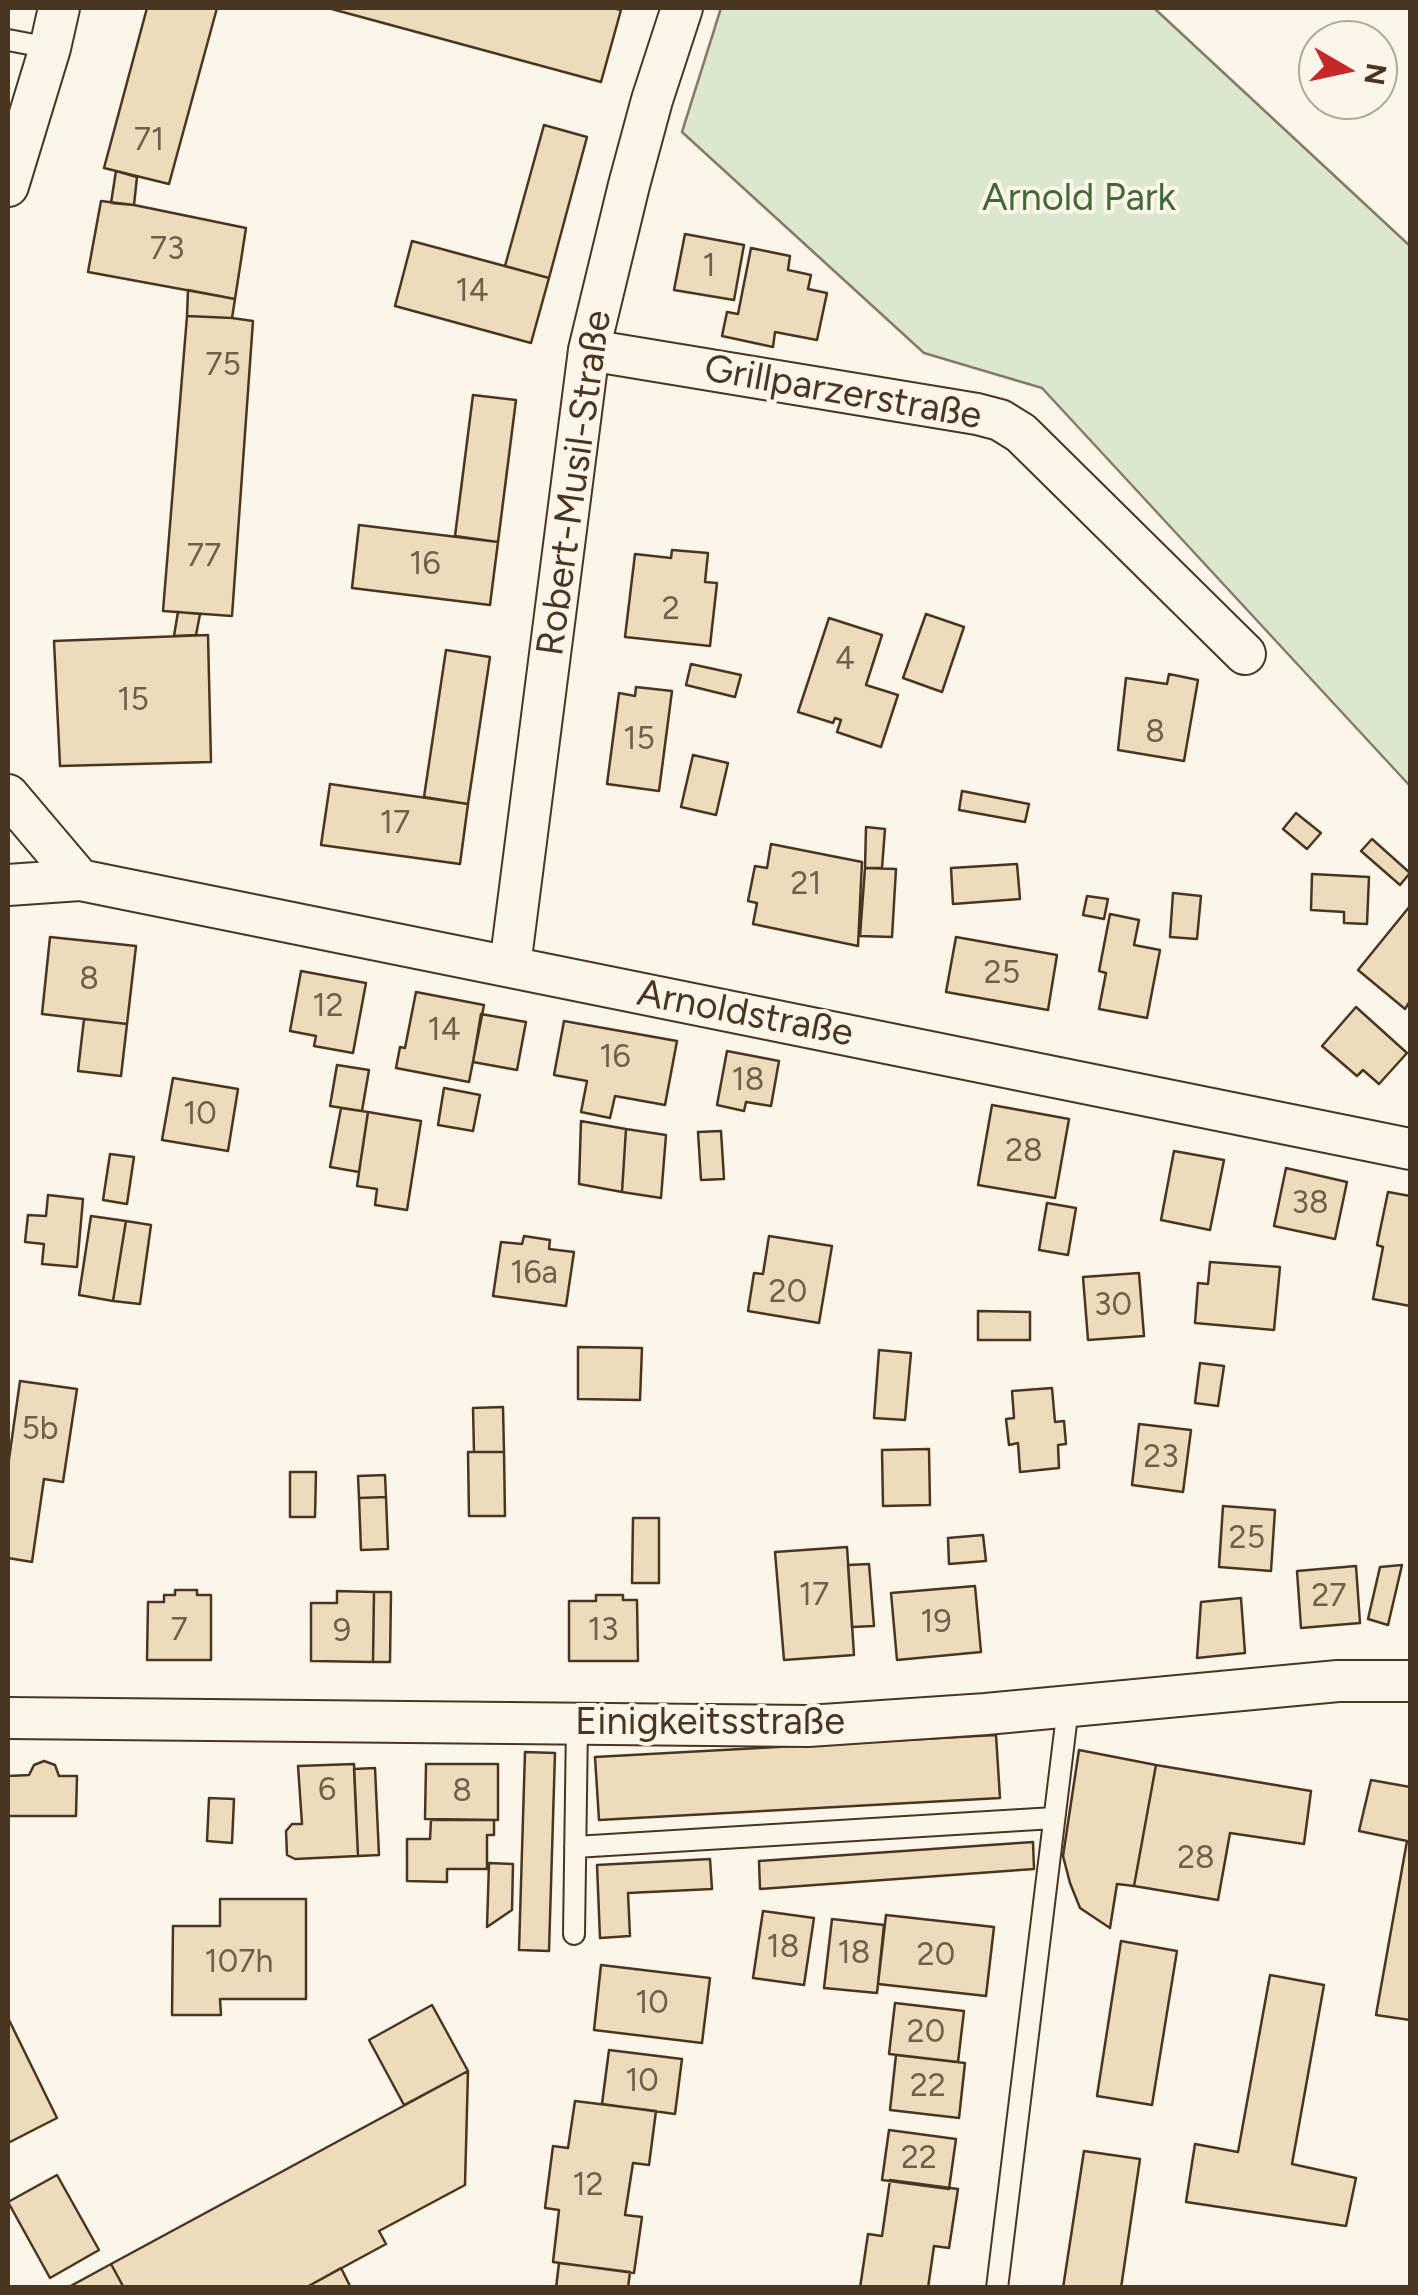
<!DOCTYPE html>
<meta charset="utf-8">
<style>
body{margin:0}
#map{position:relative;width:1418px;height:2295px;overflow:hidden;background:#fbf6e9;font-family:Figtree,sans-serif}
canvas{display:block}
.frame{position:absolute;inset:0;border:10px solid #4a3520;pointer-events:none}
.north{position:absolute;left:1298px;top:20px;width:100px;height:100px;box-sizing:border-box;background:#fbf6e9;border:2px solid #b4a999;border-radius:50%;rotate:99deg;font-size:28px;font-weight:700;line-height:40px;text-align:center;color:#4a3520}
.north::after{content:'';display:block;margin:auto;width:35px;height:45px;background:#c62828;clip-path:polygon(50% 0,100% 100%,50% 72%,0 100%)}
</style>
<div id="map">
<canvas width="1418" height="2295"></canvas>
<div class="frame"></div>
<div class="north">N</div>
</div>
<script>
const ctx = document.querySelector('canvas').getContext('2d');
ctx.lineJoin = 'round';
function paint(path, color) { ctx.fillStyle = color; ctx.fill(path, 'evenodd'); }
function trace(path, color, width, dash) { ctx.strokeStyle = color; ctx.lineWidth = width; ctx.lineCap = dash ? 'butt' : 'round'; ctx.setLineDash(dash || []); ctx.stroke(path); }
function write(font, color, halo, rows, align = 'center') {
  ctx.font = font + ' Figtree,sans-serif'; ctx.lineWidth = 8; ctx.setLineDash([]); ctx.textBaseline = 'middle'; ctx.strokeStyle = halo; ctx.fillStyle = color; for (const [text, x, y, turn = 0] of rows) {
    ctx.save(); ctx.translate(x, y); ctx.rotate((+turn || 0) * Math.PI / 180); ctx.textAlign = isNaN(turn) ? turn : align; if (halo) ctx.strokeText(text, 0, 0); ctx.fillText(text, 0, 0); ctx.restore();
  }
}
const green = new Path2D(`
 M721 8H1154L1410 246V786L1042 388 924 353 682 132Z`);
paint(green, '#dce7d0');
trace(green, '#887966', 2.5);
const building = new Path2D(`
 M147 8H217L169 184 104 168Z
 M328 8H612L621 10 601 82Z
 M544 125 587 137 549 278 505 266Z
 M116 171 137 177 134 205 111 203Z
 M101 201 134 205 246 228 235 299 88 272Z
 M685 234 744 245 734 300 674 290Z
 M412 241 549 278 531 343 395 306Z
 M751 248 790 256 788 270 811 275 808 289 827 293 817 340 775 332 773 347 722 336 727 312 738 314Z
 M188 290 235 299 232 318 187 316Z
 M187 316 232 318 253 321 232 616 163 611Z
 M473 395 516 400 498 542 455 536Z
 M359 525 498 542 490 605 352 588Z
 M672 550 708 553 705 582 717 583 710 646 625 637 635 554 671 558Z
 M178 612 200 614 196 635 174 636Z
 M926 614 964 627 942 692 903 678Z
 M829 618 882 635 866 685 898 695 881 747 837 732 841 720 835 718 833 723 798 712Z
 M208 635 211 762 60 766 54 641Z
 M446 650 490 657 468 804 424 797Z
 M691 664 741 675 735 697 686 685Z
 M1169 674 1198 680 1184 761 1118 750 1126 678 1167 684Z
 M636 687 672 691 659 791 607 784 619 693 635 696Z
 M693 755 728 763 716 815 681 807Z
 M330 784 468 804 460 864 321 845Z
 M962 791 1029 804 1025 822 959 810Z
 M1296 813 1321 833 1307 849 1283 829Z
 M866 827 885 829 882 868H865Z
 M1372 839 1410 873 1400 885 1361 851Z
 M771 844 862 862 858 946 753 924 757 903 748 901 755 866 767 868Z
 M1017 864 1020 899 953 904 951 868Z
 M865 868 896 869 892 937 860 936Z
 M1312 874 1369 877 1367 924 1344 923V912L1311 910Z
 M1173 893 1201 896 1197 939 1170 937Z
 M1087 896 1108 899 1104 919 1083 915Z
 M1410 906V1001L1405 1009 1358 970Z
 M1110 914 1139 920 1134 945 1160 950 1147 1018 1099 1009 1106 973 1099 971Z
 M50 937 136 946 127 1024 42 1014Z
 M956 937 1057 955 1048 1010 946 992Z
 M301 971 366 983 353 1053 314 1046 316 1036 290 1031Z
 M416 992 484 1005 469 1082 396 1068 400 1047 405 1048Z
 M1356 1007 1407 1053 1379 1084 1363 1070 1357 1076 1322 1046Z
 M481 1014 526 1022 517 1070 473 1062Z
 M84 1019 127 1024 121 1076 78 1071Z
 M564 1021 677 1041 665 1105 615 1096 610 1118 581 1112 587 1081 554 1075Z
 M727 1051 779 1061 771 1106 746 1102 744 1111 717 1105Z
 M337 1065 369 1070 362 1111 330 1106Z
 M173 1078 238 1089 228 1151 162 1140Z
 M444 1088 480 1095 473 1131 438 1125Z
 M992 1105 1069 1119 1055 1198 978 1185Z
 M341 1108 368 1112 359 1172 330 1167Z
 M368 1112 421 1121 407 1210 375 1205 377 1189 357 1186Z
 M581 1121 626 1129 622 1192 579 1184Z
 M626 1129 666 1135 661 1198 622 1192Z
 M721 1131 724 1179 701 1180 698 1132Z
 M1174 1151 1224 1160 1210 1230 1161 1220Z
 M110 1154 134 1157 127 1204 103 1200Z
 M1286 1168 1347 1182 1335 1239 1274 1226Z
 M1388 1192 1410 1196V1306L1373 1299 1383 1247 1377 1245Z
 M48 1195 83 1199 77 1267 42 1264 44 1244 25 1242 28 1215 46 1216Z
 M1047 1203 1076 1208 1068 1255 1039 1250Z
 M91 1216 126 1221 113 1301 79 1295Z
 M126 1221 151 1225 140 1304 113 1301Z
 M524 1236 550 1240 549 1249 574 1252 566 1306 493 1296 501 1242 522 1244Z
 M769 1236 832 1246 819 1323 748 1311 754 1273 763 1274Z
 M1210 1262 1280 1267 1274 1330 1195 1323 1198 1283 1208 1284Z
 M1139 1273 1144 1336 1088 1340 1083 1277Z
 M978 1311 1030 1312V1340H978Z
 M578 1347 642 1348 640 1400 578 1399Z
 M879 1350 911 1353 905 1420 874 1418Z
 M1200 1363 1224 1366 1218 1406 1195 1403Z
 M20 1381 77 1389 63 1482 44 1479 32 1562 8 1558V1466Z
 M1052 1388 1055 1422 1064 1421 1066 1444 1058 1445 1059 1468 1020 1472 1018 1443 1009 1445 1006 1419 1014 1418 1012 1391Z
 M503 1407 504 1452H474L473 1408Z
 M1139 1424 1191 1430 1183 1492 1132 1485Z
 M929 1449 930 1505 883 1506 882 1450Z
 M468 1452H504L505 1516H469Z
 M290 1472H316L315 1517H290Z
 M385 1475 386 1497 359 1498 358 1476Z
 M386 1497 388 1549 361 1550 359 1498Z
 M1223 1506 1275 1510 1271 1571 1219 1567Z
 M633 1518H659V1583H632Z
 M983 1535 986 1561 949 1564 948 1538Z
 M847 1547 854 1655 784 1660 775 1552Z
 M869 1564 874 1626 852 1627 848 1565Z
 M1402 1565 1388 1625 1368 1619 1380 1567Z
 M1356 1566 1360 1623 1301 1628 1297 1571Z
 M975 1586 981 1652 897 1660 891 1593Z
 M175 1590H197V1595H211V1660H147L148 1602H164V1595H175Z
 M337 1591 374 1592 373 1662 311 1661V1603H337Z
 M374 1592H391L390 1662H373Z
 M596 1595H623V1600H637L638 1661H569V1601H596Z
 M1241 1598 1245 1653 1197 1658 1201 1602Z
 M996 1735 1000 1798 599 1820 595 1757Z
 M1079 1750 1156 1765 1134 1886 1117 1884 1110 1928 1080 1908 1070 1883 1063 1856Z
 M525 1752 555 1753 549 1951 519 1950Z
 M44 1761 55 1765 59 1776H77L76 1816H8V1776L29 1775 34 1765Z
 M354 1764 358 1856 295 1859 287 1855 286 1831 292 1824H302L298 1766Z
 M426 1764H498V1820L425 1819Z
 M1156 1765 1311 1791 1304 1844 1230 1833 1218 1900 1134 1886Z
 M375 1768 379 1855 358 1856 354 1769Z
 M1371 1780 1410 1787V2020L1376 2015 1407 1841 1359 1831Z
 M209 1798 234 1799 232 1843 207 1841Z
 M431 1820H494V1835H487V1869H447V1882L407 1881V1839H430Z
 M1033 1842 1034 1869 760 1889 759 1861Z
 M710 1859 712 1889 628 1893 630 1936 600 1938 597 1865Z
 M489 1863 513 1864 512 1910 487 1927Z
 M220 1899H306V1999H220L221 2015H172L173 1926H220Z
 M763 1911 814 1918 804 1985 753 1978Z
 M886 1915 994 1927 986 1996 878 1984Z
 M832 1919 884 1925 877 1993 824 1988Z
 M1121 1941 1177 1951 1152 2105 1097 2096Z
 M601 1965 710 1978 702 2043 594 2030Z
 M1270 1975 1324 1985 1292 2164 1356 2178 1346 2226 1186 2202 1195 2144 1238 2152Z
 M895 2003 964 2011 958 2062 889 2054Z
 M432 2005 468 2071 404 2105 369 2040Z
 M8 2018 57 2118 8 2143Z
 M609 2050 682 2059 675 2114 602 2104Z
 M896 2055 965 2063 959 2118 890 2110Z
 M468 2071 465 2185 379 2231 386 2244 305 2288H124L111 2264Z
 M575 2101 656 2111 649 2165 633 2163 625 2215 642 2217 634 2273 553 2262 559 2210 545 2208 553 2146 568 2148Z
 M889 2130 956 2139 949 2189 882 2180Z
 M1084 2151 1140 2159 1121 2288H1063Z
 M57 2175 99 2250 50 2278 8 2202Z
 M890 2180 958 2189 949 2248 934 2246 928 2288H860L868 2234 882 2236Z
 M559 2263 630 2272 628 2288H556Z
 M111 2264 124 2288H67Z
 M341 2268 351 2288H305Z`);
paint(building, '#ecdcbc');
trace(building, '#4a3520', 2.5);
const lane = new Path2D(`
 M8 40 50 48
 M575 1847 1054 1818
 M574 1934 577 1724
 M997 2288 1068 1707`);
const street = new Path2D(`
 M8 186 50 48 59 8
 M589 350 977 414 1000 420 1021 433 1245 654
 M8 795 80 880
 M8 885 80 880 1410 1149
 M510 966 589 350 629 185 652 100 682 8
 M8 1718 808 1726 986 1714 1338 1681H1410`);
trace(lane, '#4a3520', 24);
trace(street, '#4a3520', 44);
trace(lane, '#fbf6e9', 20);
trace(street, '#fbf6e9', 40);
write('32px', '#725f47', null, [
 ["71",149,141],
 ["73",167,250],
 ["1",709,267],
 ["14",472,292],
 ["75",223,366],
 ["77",204,557],
 ["16",425,565],
 ["2",671,610],
 ["4",845,660],
 ["15",133,701],
 ["8",1155,733],
 ["15",639,740],
 ["17",395,824],
 ["21",806,885],
 ["25",1002,974],
 ["8",89,980],
 ["12",328,1007],
 ["14",444,1031],
 ["16",615,1058],
 ["18",748,1081],
 ["10",200,1115],
 ["28",1024,1152],
 ["38",1310,1204],
 ["16a",534,1274],
 ["20",788,1293],
 ["30",1113,1306],
 ["5b",40,1430],
 ["23",1161,1458],
 ["25",1247,1539],
 ["17",814,1596],
 ["27",1329,1597],
 ["19",936,1623],
 ["7",179,1631],
 ["13",603,1631],
 ["9",342,1632],
 ["6",327,1791],
 ["8",462,1792],
 ["28",1196,1859],
 ["18",783,1948],
 ["18",854,1954],
 ["20",936,1956],
 ["107h",239,1963],
 ["10",652,2004],
 ["20",926,2033],
 ["10",642,2082],
 ["22",928,2087],
 ["22",919,2159],
 ["12",588,2186]
]);
write('38px', '#436837', '#fbf6e9', [
 ["Arnold Park",1079,199]
]);
write('38px', '#4a3520', '#fbf6e9', [
 ["Grillparzerstraße",843,393,10],
 ["Robert-Musil-Straße",575,483,-82],
 ["Arnoldstraße",745,1014,11],
 ["Einigkeitsstraße",710,1723]
]);
</script>
